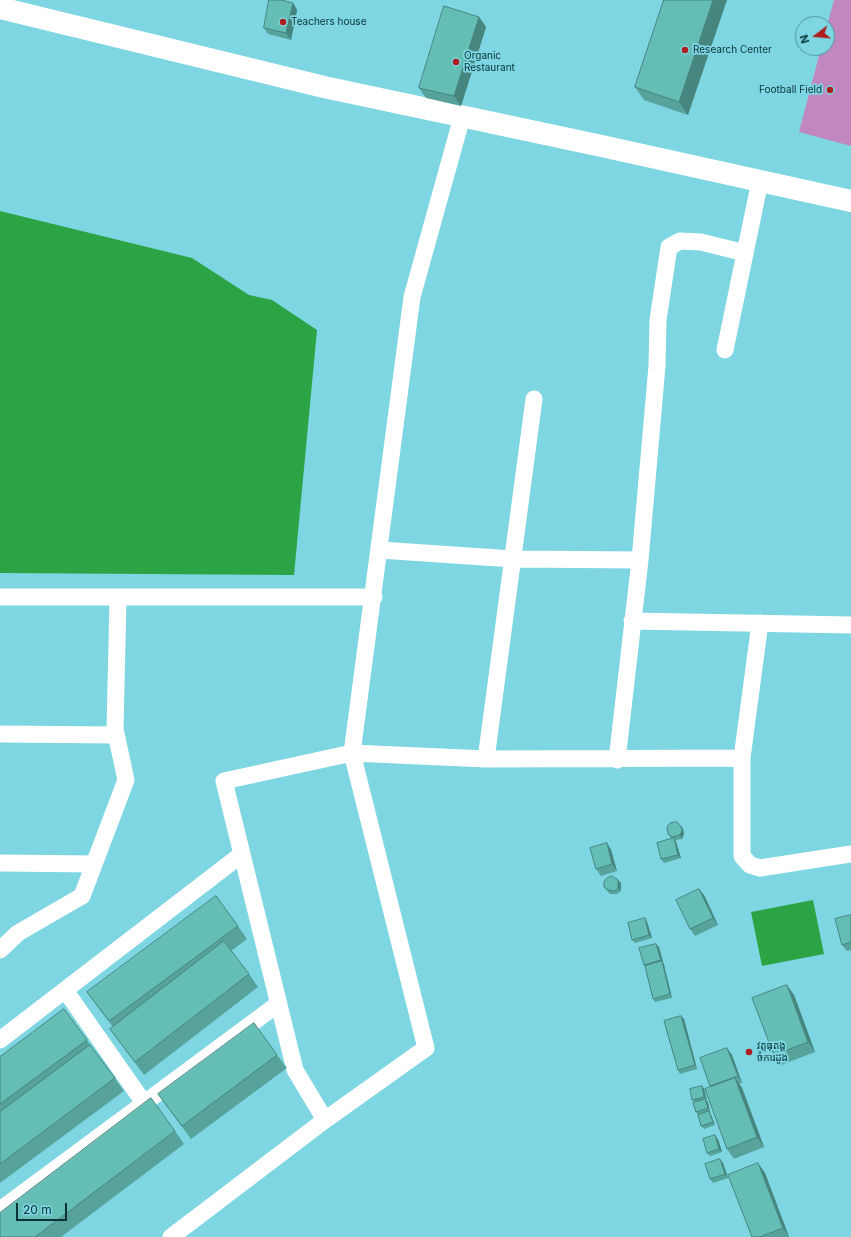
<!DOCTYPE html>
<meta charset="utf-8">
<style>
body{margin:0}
#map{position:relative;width:851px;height:1237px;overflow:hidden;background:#7dd6e2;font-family:Inter,sans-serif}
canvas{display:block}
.north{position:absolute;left:795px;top:16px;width:40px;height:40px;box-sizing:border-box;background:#7dd6e2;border:1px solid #4f949e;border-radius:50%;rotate:254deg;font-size:11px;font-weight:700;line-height:16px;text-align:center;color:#0a3237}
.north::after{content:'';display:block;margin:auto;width:14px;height:18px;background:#ae1c1e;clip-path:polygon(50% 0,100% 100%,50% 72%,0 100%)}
.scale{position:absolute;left:16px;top:1203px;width:51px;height:18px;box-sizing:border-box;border:2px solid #0a3237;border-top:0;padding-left:5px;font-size:12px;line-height:14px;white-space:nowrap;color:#0a3237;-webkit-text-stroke:3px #7dd6e2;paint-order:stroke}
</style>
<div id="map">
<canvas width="851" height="1237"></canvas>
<div class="north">N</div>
<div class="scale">20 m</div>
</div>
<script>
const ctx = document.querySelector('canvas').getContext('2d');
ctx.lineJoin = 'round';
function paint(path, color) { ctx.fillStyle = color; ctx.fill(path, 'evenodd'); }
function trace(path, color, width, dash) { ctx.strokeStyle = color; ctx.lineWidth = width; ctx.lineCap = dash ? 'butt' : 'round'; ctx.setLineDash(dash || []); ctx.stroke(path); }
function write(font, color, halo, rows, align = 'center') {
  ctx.font = font + ' Inter,"Noto Sans Khmer",sans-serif'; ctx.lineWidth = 3.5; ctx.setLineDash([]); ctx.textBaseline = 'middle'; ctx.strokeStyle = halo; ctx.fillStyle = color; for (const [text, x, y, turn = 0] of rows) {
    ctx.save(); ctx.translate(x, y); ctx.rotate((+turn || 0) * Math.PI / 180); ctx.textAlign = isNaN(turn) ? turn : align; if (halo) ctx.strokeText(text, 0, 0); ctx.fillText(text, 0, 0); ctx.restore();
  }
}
paint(new Path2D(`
 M834 0H851V146L799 132 821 48H827V26Z`), '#c187c0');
paint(new Path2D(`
 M0 211 192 258 249 295 272 300 317 330 294 575 0 573Z
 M813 900 824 954 762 966 751 912Z`), '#2ca446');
trace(new Path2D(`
 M725 350 760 181
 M380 550 513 559 640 560
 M0 597H374
 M632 621 851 625
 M760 623 742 758V856L750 865 760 868 851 854
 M0 734 116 735
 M486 759 534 399
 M617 760 640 560 657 366 658 320 669 247 680 241 701 242 745 253
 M0 863 94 864
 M0 950 18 933 82 896 126 780 115 729 118 598
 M65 990 144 1103
 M0 1040 242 854
 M325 1120 295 1070 224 781 352 753 486 759 742 758
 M0 1210 278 1004
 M171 1237 325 1120 426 1048 352 753 412 297 462 117`), '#fff', 17);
trace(new Path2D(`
 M0 8 324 87 597 145 851 201`), '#fff', 22);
paint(new Path2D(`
 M664 0 688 115 644 100 635 87Z
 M293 3 297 10 291 40 268 34 264 28Z
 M479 17 486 27 461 106 426 98 419 88Z
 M681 826 683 829 684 834 682 839 675 840 676 842 681 858 664 863 661 859 672 839 668 834Z
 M607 843 611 850 617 871 601 876 596 869Z
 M621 883V891L617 894H610L604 887Z
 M704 895 718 925 695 936 690 929Z
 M851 915V950L847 951 842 945Z
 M647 922 652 938 635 943 632 940Z
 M238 926 247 939 231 951 249 974 258 987 144 1075 110 1029 113 1027 87 992Z
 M659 947 663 962 664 965 672 998 655 1002 653 999 645 967 644 965Z
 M794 995 815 1052 781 1065 774 1055Z
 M64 1009 124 1091 0 1183V1057Z
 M681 1016 684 1019 697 1069 680 1074 678 1070Z
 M277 1055 287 1068 191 1139 158 1094Z
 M732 1055 742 1083 739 1084 742 1088 764 1147 734 1159 727 1149 711 1087Z
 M702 1086 704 1089 706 1101 708 1102 710 1112 711 1115 715 1125 704 1129 701 1126 698 1115 696 1112 694 1102 692 1100Z
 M175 1131 184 1144 61 1237H0Z
 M718 1139 722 1152 710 1156 707 1153Z
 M723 1163 728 1178 713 1183 710 1179Z
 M765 1173 789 1237H752Z`), '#57a39c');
paint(new Path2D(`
 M713 0H727L688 115 679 102Z
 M293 3 297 10 291 40 286 33Z
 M479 17 486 27 461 106 454 96Z
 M681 826 683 829 684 834 682 839 680 835Z
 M674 838 676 842 681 858 678 855Z
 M607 843 611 850 617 871 612 864Z
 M618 880 621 883V891L618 888Z
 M699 889 704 895 718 925 713 918Z
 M645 918 647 922 652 938 649 935Z
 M656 944 659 947 663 962 664 965 672 998 670 994 662 962 661 960Z
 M787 985 794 995 815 1052 808 1042Z
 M681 1016 684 1019 697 1069 695 1065Z
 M727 1048 732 1055 742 1083 738 1076Z
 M735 1078 742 1088 764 1147 757 1137Z
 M702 1086 704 1089 707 1100 704 1097Z
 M705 1099 708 1102 710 1112 708 1108Z
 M709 1111 711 1115 715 1125 713 1122Z
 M715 1135 718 1139 722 1152 719 1149Z
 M720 1159 723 1163 728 1178 725 1174Z
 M758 1163 765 1173 789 1237 783 1228Z`), '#47857f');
const building = new Path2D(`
 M269 0H281L293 3 286 33 264 28Z
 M664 0H713L679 102 635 87Z
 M444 6 479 17 454 96 419 88Z
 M677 822 681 826 682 831 680 835 672 837 668 834 667 827 670 823Z
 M674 838 678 855 661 859 657 843Z
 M607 843 612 864 596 869 590 848Z
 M612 876 618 880V888L615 891 608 890 604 887V882L607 878Z
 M699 889 713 918 690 929 676 900Z
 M216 896 238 926 109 1021 87 992Z
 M851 915V942L842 945 835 919Z
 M645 918 649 935 632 940 628 923Z
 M224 941 249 974 135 1062 110 1029Z
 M656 944 661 960 644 965 639 948Z
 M662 961 670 994 653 999 645 966Z
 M787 985 808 1042 774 1055 752 998Z
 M64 1009 87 1040 0 1104V1057Z
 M681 1016 695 1065 678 1070 664 1021Z
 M254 1023 277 1055 182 1126 158 1094Z
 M90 1045 115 1078 0 1164V1112Z
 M727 1048 738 1076 710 1086 700 1058Z
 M735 1078 757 1137 727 1149 705 1089Z
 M702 1086 704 1097 692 1100 690 1089Z
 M151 1098 175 1131 35 1237H0V1213Z
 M705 1099 708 1108 696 1112 693 1103Z
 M709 1111 713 1122 701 1126 698 1115Z
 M715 1135 719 1149 707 1153 703 1139Z
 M720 1159 725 1174 710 1179 705 1164Z
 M758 1163 783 1228 760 1237H752L728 1175Z`);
paint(building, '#65beb5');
trace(building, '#47857f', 1);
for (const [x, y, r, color] of [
 [283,22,4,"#ae1c1e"],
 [685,50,4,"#ae1c1e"],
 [456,62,4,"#ae1c1e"],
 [830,90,4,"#ae1c1e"],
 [749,1052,4,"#ae1c1e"]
]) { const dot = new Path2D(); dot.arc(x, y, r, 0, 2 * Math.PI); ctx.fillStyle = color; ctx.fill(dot); trace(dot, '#7dd6e2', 1.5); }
write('10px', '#0a3237', '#7dd6e2', [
 ["Teachers house",291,22],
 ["Research Center",693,50],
 ["Organic",464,56],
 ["Restaurant",464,68],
 ["Football Field",822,90,"right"],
 ["វត្តធុតង្គ",757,1046],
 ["ចំការដូង",757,1058]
], 'left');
</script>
